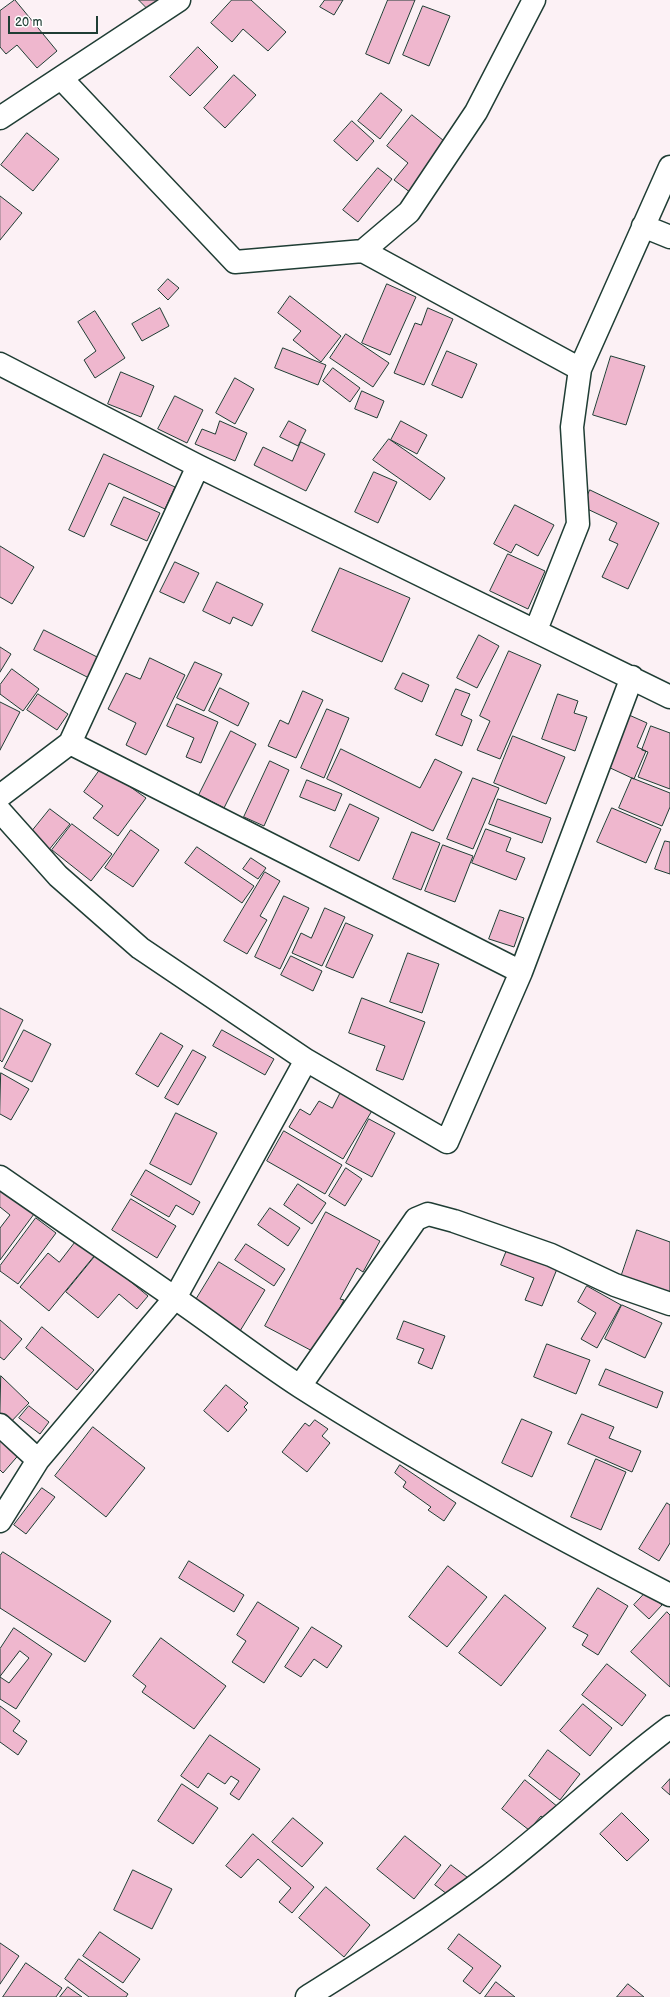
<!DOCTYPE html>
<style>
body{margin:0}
#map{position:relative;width:670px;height:1997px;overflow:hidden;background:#fcf1f5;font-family:"Balsamiq Sans",sans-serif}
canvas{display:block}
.scale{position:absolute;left:8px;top:16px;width:90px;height:18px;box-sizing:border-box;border:2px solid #1f3d34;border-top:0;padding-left:5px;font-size:12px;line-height:14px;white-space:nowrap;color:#1f3d34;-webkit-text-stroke:3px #fff;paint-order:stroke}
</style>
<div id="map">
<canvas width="670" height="1997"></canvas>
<div class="scale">20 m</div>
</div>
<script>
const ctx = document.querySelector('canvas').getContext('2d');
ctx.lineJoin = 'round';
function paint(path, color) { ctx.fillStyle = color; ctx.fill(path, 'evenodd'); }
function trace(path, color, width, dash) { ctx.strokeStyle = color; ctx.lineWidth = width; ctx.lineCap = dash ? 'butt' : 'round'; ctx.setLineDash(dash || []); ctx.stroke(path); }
const building = new Path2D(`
 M15 0 57 51 37 68 17 45 6 54 0 47V11Z
 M139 0H158L148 9Z
 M232 0H251L286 32 268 51 243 29 232 42 211 23Z
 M325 0H343L334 15 320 7Z
 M388 0H415L389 64 366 54Z
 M423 6 450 16 429 66 403 55Z
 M198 47 218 67 190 96 170 77Z
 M234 75 256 95 225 128 204 108Z
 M381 93 402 110 380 139 358 121Z
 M412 115 449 145 411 193 394 180 408 163 387 146Z
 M352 121 374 141 357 161 334 141Z
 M27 133 59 159 33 191 1 165Z
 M378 168 392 179 358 222 343 210Z
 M0 196 22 213 0 240Z
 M168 279 179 288 168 300 158 290Z
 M387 284 416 297 390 355 362 343Z
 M290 296 341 336 321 362 293 340 301 331 278 313Z
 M160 308 169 326 142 341 132 324Z
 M428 308 453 319 424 385 394 373 415 323 421 325Z
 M95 311 125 358 95 378 84 360 96 351 78 322Z
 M346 334 389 363 373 387 330 358Z
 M283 348 326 365 318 385 275 368Z
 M447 351 477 364 462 398 432 385Z
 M611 356 645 366 626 425 593 415Z
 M333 368 360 388 350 402 323 381Z
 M121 372 154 386 141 417 108 404Z
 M235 378 254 389 235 424 216 413Z
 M362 391 384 401 377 418 355 409Z
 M175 396 203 410 187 443 158 429Z
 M220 421 247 433 235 461 195 444 202 429 215 434Z
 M289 421 306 430 298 446 280 437Z
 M401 421 427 435 417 454 391 440Z
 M389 439 445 478 430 500 373 460Z
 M301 442 325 454 306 491 254 465 263 447 292 461Z
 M104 454 175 487 165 509 109 483 84 537 69 530Z
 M374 472 397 482 378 523 355 512Z
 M590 490 659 523 628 589 602 577 618 544 609 540 617 523 583 507Z
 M124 497 160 513 147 541 111 525Z
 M515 505 554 525 538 556 516 544 511 553 494 544Z
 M0 546 34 567 12 604 0 597Z
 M508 554 545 571 528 609 490 591Z
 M175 562 199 573 184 603 160 592Z
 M340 568 410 598 382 662 312 631Z
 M217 582 263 604 252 626 233 617 230 624 203 611Z
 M44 630 99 658 89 678 34 650Z
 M479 635 499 646 477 688 457 678Z
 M0 647 11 654 0 672Z
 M509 651 541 665 500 759 477 750 490 721 480 716Z
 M150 658 185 675 146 755 126 745 136 723 108 709 126 673 140 679Z
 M195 662 222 674 204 711 177 698Z
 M12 669 39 689 23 711 0 694V685Z
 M403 673 429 685 422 702 395 689Z
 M220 688 249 703 238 726 209 711Z
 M456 689 470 694 461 715 472 720 462 746 436 735Z
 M303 691 323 700 296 758 268 746 280 720 288 724Z
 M38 694 68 714 57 730 27 710Z
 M558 694 578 701 574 713 587 717 575 751 542 739Z
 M0 702 20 712 0 750Z
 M177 704 218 722 201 763 186 757 194 738 167 726Z
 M327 709 349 718 324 778 301 768Z
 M629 715 647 723 637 747 646 751 634 779 606 766Z
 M651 726 670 733V789L638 777 648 752 642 750Z
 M231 731 256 744 224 808 199 795Z
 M513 736 565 757 546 804 494 783Z
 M341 749 420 788 435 759 462 772 433 831 327 779Z
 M270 761 289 770 264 826 244 817Z
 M102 767 146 798 118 836 93 818 103 806 84 792Z
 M473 778 499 788 473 849 447 839Z
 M632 778 670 793V807L662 826 619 808Z
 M307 780 342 794 335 811 300 797Z
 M498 799 551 818 542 843 489 824Z
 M350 804 379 818 359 861 330 847Z
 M612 808 661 829 646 863 597 842Z
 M50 809 70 824 48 851 29 835Z
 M72 824 112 854 91 881 52 850Z
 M486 829 511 838 506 851 525 858 516 880 472 863Z
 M131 830 159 850 133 887 105 868Z
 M412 832 440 843 421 890 393 879Z
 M665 841 670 842V874L655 869Z
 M443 845 473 856 455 902 425 891Z
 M197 847 254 886 242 903 185 863Z
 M251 858 266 868 258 879 243 869Z
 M265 872 280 881 260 916 267 920 247 954 224 941Z
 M284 896 309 908 280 969 255 957Z
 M325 908 345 917 322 966 292 953 301 933 311 938Z
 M500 910 524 918 514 947 489 939Z
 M346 923 373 935 353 978 326 967Z
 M408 953 439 964 422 1013 390 1002Z
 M291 956 322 971 313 991 281 975Z
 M362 998 425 1022 403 1080 376 1070 385 1046 349 1033Z
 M0 1008 23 1020 2 1062 0 1060Z
 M24 1030 51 1044 32 1082 4 1068Z
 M222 1030 274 1059 265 1075 213 1046Z
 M161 1033 183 1046 158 1087 136 1074Z
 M193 1050 206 1057 178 1105 165 1098Z
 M1 1073 29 1089 11 1120 0 1114Z
 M342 1090 373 1109 343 1159 289 1127 300 1109 310 1115 319 1101 332 1108Z
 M176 1113 217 1133 191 1185 150 1164Z
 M369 1119 395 1133 372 1177 346 1163Z
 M284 1131 342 1165 325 1194 267 1161Z
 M346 1168 362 1179 345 1206 329 1196Z
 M146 1170 200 1202 193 1215 176 1205 169 1217 131 1195Z
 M298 1184 326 1203 312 1224 284 1205Z
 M0 1188 34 1214 0 1260V1228L10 1215 0 1207Z
 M131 1199 176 1226 157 1258 112 1230Z
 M270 1208 300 1228 288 1246 258 1225Z
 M326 1212 380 1241 363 1272 357 1268 340 1299 344 1300 316 1353 265 1326Z
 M36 1218 56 1233 18 1284 0 1271V1266Z
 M637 1230 670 1242V1291L667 1299 619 1283Z
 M77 1240 95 1255 49 1311 20 1287 48 1253 59 1262Z
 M246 1244 285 1269 274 1286 235 1260Z
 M507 1250 557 1269 542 1306 525 1300 534 1278 501 1265Z
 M97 1254 148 1296 137 1309 119 1294 98 1318 66 1292Z
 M219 1262 265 1290 240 1331 194 1303Z
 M587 1286 621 1305 597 1348 581 1339 596 1313 578 1302Z
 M622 1305 662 1323 645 1358 605 1339Z
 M0 1320 22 1339 4 1360 0 1357Z
 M404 1321 445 1336 432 1369 418 1363 424 1349 397 1339Z
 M42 1327 94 1370 77 1390 26 1348Z
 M547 1344 590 1360 576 1394 534 1377Z
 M606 1369 663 1392 657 1408 599 1385Z
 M1 1376 29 1403 6 1427 0 1421Z
 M226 1385 248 1403 244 1407 247 1410 228 1432 204 1411Z
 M29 1406 49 1422 40 1434 19 1418Z
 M582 1414 614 1427 609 1438 641 1451 632 1472 568 1444Z
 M522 1419 552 1432 532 1477 502 1463Z
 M315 1420 328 1429 322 1436 330 1443 307 1472 282 1452 305 1423 309 1426Z
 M93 1427 145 1468 106 1517 55 1476Z
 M0 1433 22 1451 3 1473 0 1470Z
 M596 1459 626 1472 601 1530 571 1517Z
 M400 1465 456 1503 444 1521 428 1510 431 1507 403 1487 406 1482 395 1473Z
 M42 1488 55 1497 26 1534 14 1525Z
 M667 1503 670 1505V1543L659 1561 639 1549Z
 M3 1552 111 1621 85 1662 0 1608V1556Z
 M189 1561 244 1595 234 1612 179 1578Z
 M448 1566 487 1597 447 1647 409 1617Z
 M598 1588 628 1606 598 1655 582 1645 588 1635 573 1627Z
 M647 1591 662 1605 649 1619 634 1605Z
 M505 1595 546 1628 501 1686 459 1653Z
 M258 1602 299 1628 264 1683 232 1662 246 1641 237 1635Z
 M667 1612 670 1615V1687L631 1652Z
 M312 1627 342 1646 327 1668 314 1659 301 1677 285 1667Z
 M14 1628 52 1654 16 1709 0 1699V1649ZM20 1651 29 1658 9 1683 0 1677Z
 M161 1638 226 1686 194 1729 142 1692 146 1686 133 1676Z
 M607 1664 646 1695 622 1726 582 1695Z
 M583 1704 612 1728 590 1756 560 1731Z
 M0 1706 20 1721 13 1731 27 1741 18 1755 0 1742Z
 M210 1735 260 1769 239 1800 230 1794 239 1781 231 1776 225 1784 208 1773 198 1788 181 1776Z
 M548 1750 580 1774 560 1800 529 1776Z
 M670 1779V1795L662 1788Z
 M525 1780 558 1807 546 1820 541 1816 529 1830 502 1809Z
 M182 1784 218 1808 193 1844 158 1821Z
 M622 1813 649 1840 627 1861 600 1834Z
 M293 1818 323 1843 302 1867 272 1842Z
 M253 1834 314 1887 292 1913 279 1902 291 1888 258 1859 241 1878 226 1866Z
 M405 1836 441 1865 414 1899 377 1869Z
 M451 1865 467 1877 451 1897 435 1885Z
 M133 1870 172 1889 152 1929 114 1910Z
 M326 1887 370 1925 344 1957 299 1918Z
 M100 1932 140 1959 123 1983 83 1956Z
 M459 1934 501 1966 480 1994 463 1981 473 1968 448 1949Z
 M0 1943 19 1956 0 1984Z
 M79 1959 128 1994 126 1997H89L65 1979Z
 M26 1963 62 1988 56 1997H3Z
 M496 1982 515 1997H485Z
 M628 1984 644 1997H617Z
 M68 1987 82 1997H60Z`);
paint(building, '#efb7ce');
trace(building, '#1f3d34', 1);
const minor = new Path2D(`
 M534 0 476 112 409 212 363 251 580 369
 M61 78 235 262 363 251
 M0 118 179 0
 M643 226 670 237
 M0 364 198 466 670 697
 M536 630 578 524 572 427 580 369 670 167
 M70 743 521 972
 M0 796 70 743 198 466
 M0 811 58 876 140 948 306 1060 175 1298 0 1177
 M306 1060 447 1142 521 972 632 677
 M300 1386 416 1219 428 1214 454 1221 551 1255 615 1285 670 1304
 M0 1425 38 1460
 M0 1521 38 1460 175 1298C217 1327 258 1359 301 1387 420 1463 545 1531 670 1595
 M307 1997C369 1958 432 1919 490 1875 552 1828 608 1773 670 1727`);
trace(minor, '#1f3d34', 25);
trace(minor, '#fff', 22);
</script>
